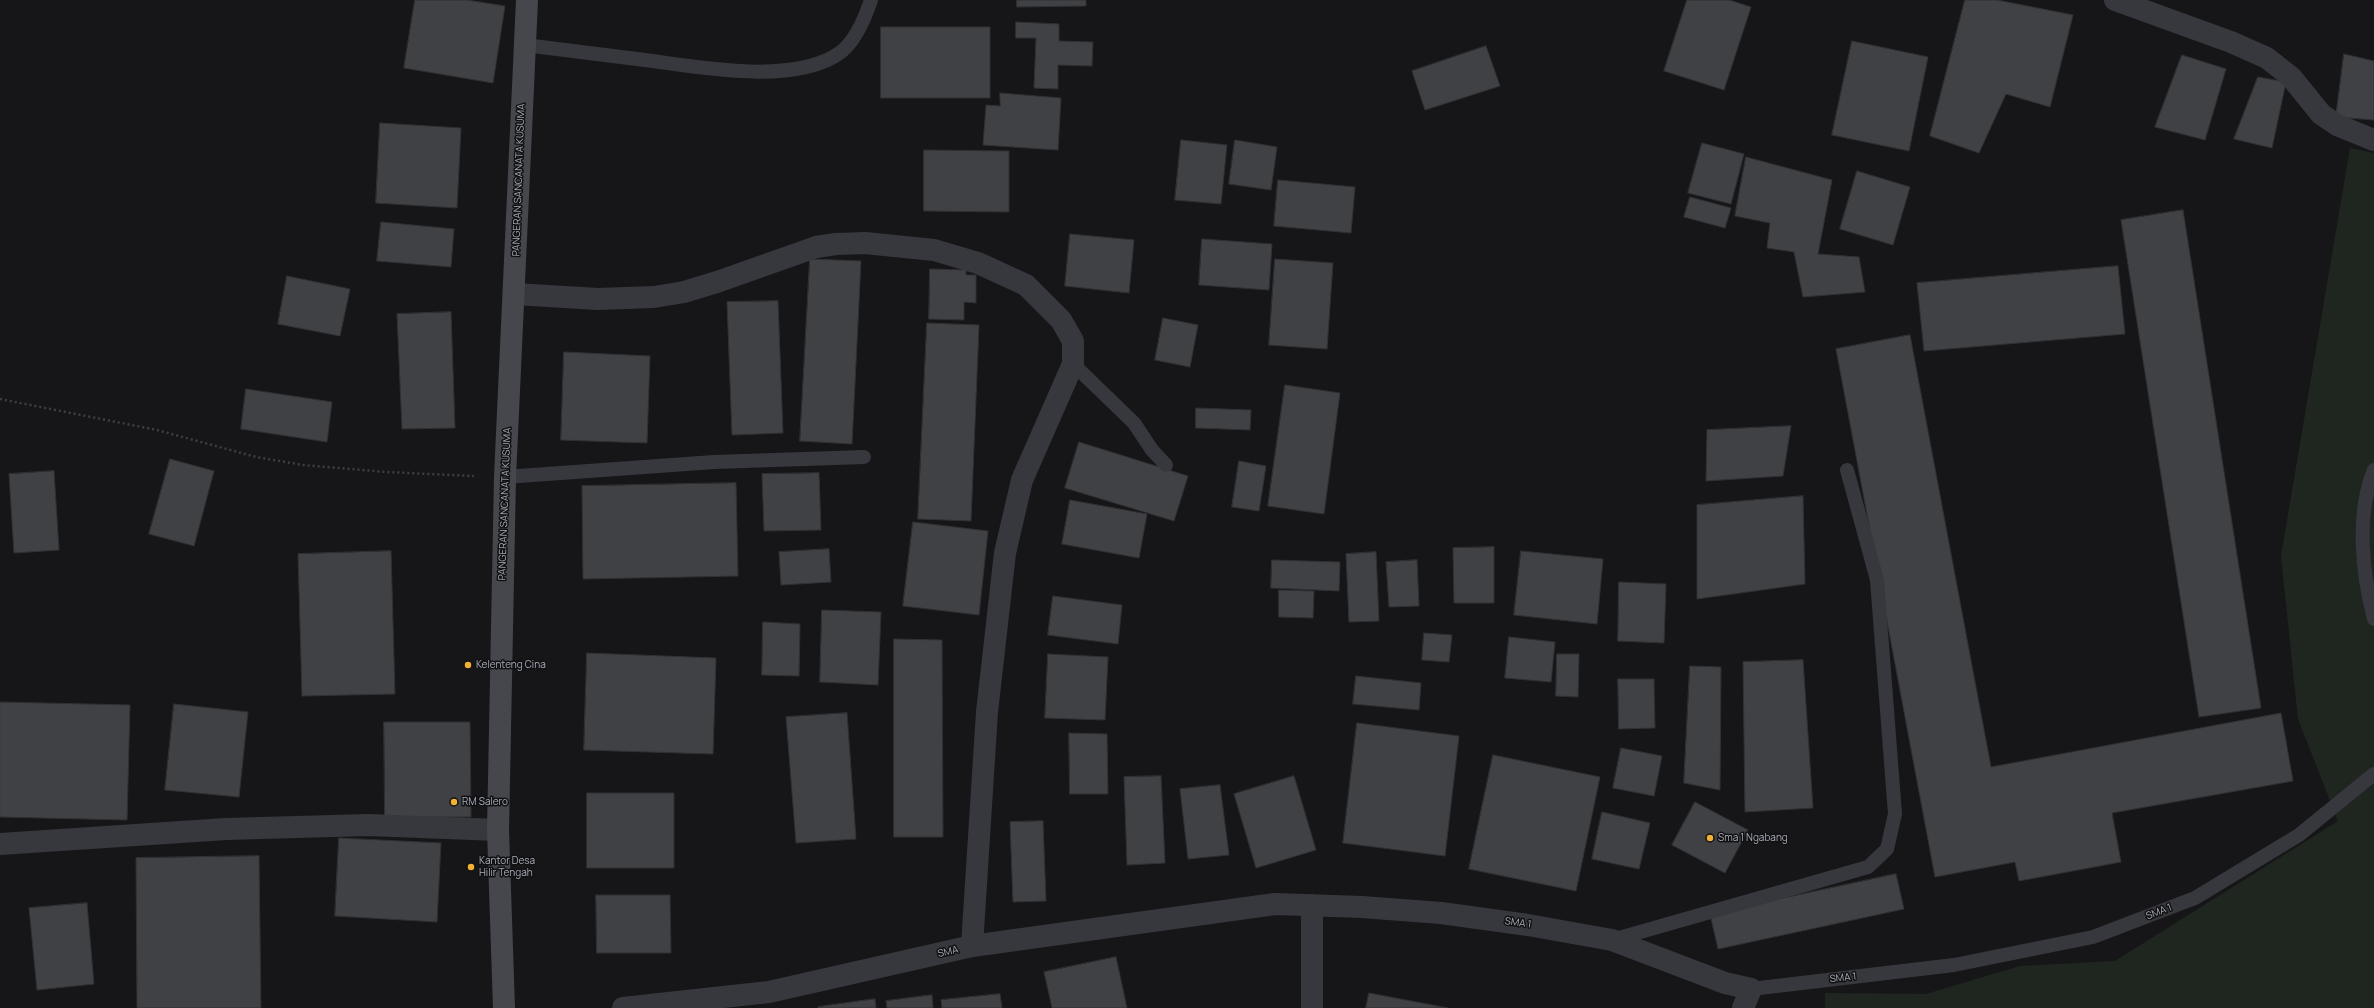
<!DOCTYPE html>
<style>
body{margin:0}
canvas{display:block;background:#161618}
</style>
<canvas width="2374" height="1008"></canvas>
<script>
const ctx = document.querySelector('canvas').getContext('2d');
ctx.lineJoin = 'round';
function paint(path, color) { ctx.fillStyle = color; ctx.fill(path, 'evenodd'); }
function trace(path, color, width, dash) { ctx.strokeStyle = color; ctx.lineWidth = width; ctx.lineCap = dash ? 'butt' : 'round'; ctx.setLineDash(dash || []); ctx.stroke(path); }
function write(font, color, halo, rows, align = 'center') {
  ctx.font = font + ' Manrope,sans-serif'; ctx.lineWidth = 3; ctx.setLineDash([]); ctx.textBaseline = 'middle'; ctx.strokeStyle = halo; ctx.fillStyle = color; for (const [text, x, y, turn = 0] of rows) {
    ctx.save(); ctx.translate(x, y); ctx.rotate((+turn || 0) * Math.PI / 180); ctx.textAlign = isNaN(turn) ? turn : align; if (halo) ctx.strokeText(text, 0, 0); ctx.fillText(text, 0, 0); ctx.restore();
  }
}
paint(new Path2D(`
 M2350 148 2374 153V1008H1825V993L1926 994 2020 966 2115 961 2338 821 2298 719 2281 556Z`), '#1e261f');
const building = new Path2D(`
 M415 0H467L505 6 493 83 404 68Z
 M1017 0H1086V6L1017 7Z
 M1687 0H1729L1751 7 1724 90 1664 71Z
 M1965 0H1997L2073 15 2050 107 2006 94 1979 153 1930 136Z
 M1016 22 1059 24V41L1093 42 1092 66 1058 65V89L1034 88 1036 38H1016Z
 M881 27H990V98H881Z
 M1852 41 1928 57 1909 151 1832 135Z
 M1486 46 1500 86 1425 110 1412 71Z
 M2344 54 2374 61V120L2336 117Z
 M2182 55 2226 69 2205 140 2155 127Z
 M2258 77 2286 82 2272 148 2234 139Z
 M1000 93 1061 98 1058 150 983 145 986 105 1000 106Z
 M380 123 461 128 457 208 376 203Z
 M1181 140 1227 145 1221 204 1175 200Z
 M1235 140 1277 147 1271 190 1229 184Z
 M1702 143 1744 154 1731 204 1688 193Z
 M924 150 1009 151V212L924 211Z
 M1746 157 1832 180 1818 254 1859 257 1865 292 1803 297 1794 252 1767 248 1770 223 1735 216Z
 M1857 171 1910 187 1893 245 1840 229Z
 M1278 180 1355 187 1351 233 1274 226Z
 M1690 197 1731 208 1725 228 1684 217Z
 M2183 210 2261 708 2199 717 2121 220Z
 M381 222 454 229 451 267 377 261Z
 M1070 234 1134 240 1129 293 1065 286Z
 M1202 239 1272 244 1269 290 1199 285Z
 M810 259 861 261 852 444 800 441Z
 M1275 259 1333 263 1327 349 1269 345Z
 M2118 266 2125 334 1924 351 1917 283Z
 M930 269 966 270V275H976V303L964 302V320L929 319Z
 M287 276 350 289 340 336 278 324Z
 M778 301 783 433 732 435 727 302Z
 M451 312 455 428 402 429 397 314Z
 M1163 318 1198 325 1190 367 1155 360Z
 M927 323 979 325 971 521 918 519Z
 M1910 335 1991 767 2281 713 2293 781 2112 813 2121 862 2019 881 2015 862 1935 877 1836 349Z
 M564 352 650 356 647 443 561 440Z
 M1285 385 1340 393 1324 514 1268 506Z
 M246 389 332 402 327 442 241 429Z
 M1196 408 1251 410 1250 430 1196 428Z
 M1791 426 1783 476 1706 481 1707 430Z
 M1079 442 1188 476 1174 521 1065 488Z
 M170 459 214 471 194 546 149 534Z
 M1239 461 1266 466 1259 511 1232 507Z
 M54 471 59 550 14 553 9 474Z
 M819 473 821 530 764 531 762 474Z
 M736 483 738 576 583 579 582 486Z
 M1803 496 1805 584 1697 599V505Z
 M1070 500 1147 514 1139 558 1062 544Z
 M913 522 988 531 979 615 903 606Z
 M1494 547V603H1454L1453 548Z
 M829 549 831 582 781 585 779 552Z
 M391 551 395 694 302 696 298 554Z
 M1521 551 1603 559 1597 624 1514 615Z
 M1376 552 1379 621 1349 622 1346 554Z
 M1272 560 1340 562 1339 591 1271 588Z
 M1417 560 1419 606 1389 607 1386 562Z
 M1619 582 1666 584 1664 643 1618 641Z
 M1279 590 1314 591 1313 618 1279 617Z
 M1053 596 1122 605 1118 644 1048 635Z
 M822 610 881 612 878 685 820 682Z
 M763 622 800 624 799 676 762 675Z
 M1424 633 1452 635 1449 662 1422 660Z
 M1509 637 1555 642 1551 682 1505 678Z
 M894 639 942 640 943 837H894Z
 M587 653 716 658 713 754 584 750Z
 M1048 654 1108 657 1105 720 1045 718Z
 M1557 654H1579L1578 697 1556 696Z
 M1803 660 1813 808 1745 812 1743 662Z
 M1690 666 1721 667 1720 790 1684 783Z
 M1356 676 1421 683 1419 710 1353 704Z
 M1618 679H1654L1655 728 1619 729Z
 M0 702 130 705 127 820 0 817Z
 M174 704 248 712 239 797 165 790Z
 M847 713 856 839 796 843 786 717Z
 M384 722H470L471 817H385Z
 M1357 723 1459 736 1445 856 1343 843Z
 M1069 733 1107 734 1108 794H1070Z
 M1621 748 1662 756 1654 796 1613 788Z
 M1493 755 1600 777 1576 891 1469 869Z
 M1161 776 1165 863 1127 865 1124 777Z
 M1294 776 1316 850 1256 868 1234 794Z
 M1220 785 1229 855 1188 859 1180 789Z
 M587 793H674V868H587Z
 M1695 802 1748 830 1725 873 1672 845Z
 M1602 812 1650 823 1639 869 1592 859Z
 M1043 821 1046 901 1013 902 1010 822Z
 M339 838 441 843 437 922 335 916Z
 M259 856 261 1008H137L136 858Z
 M1896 874 1904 909 1718 949 1710 914Z
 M596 895H670L671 953H597Z
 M87 903 94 984 37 990 29 908Z
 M1116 957 1127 1008H1052L1044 972Z
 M1369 993 1448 1008H1366Z
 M1000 994 1002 1008H942L941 1000Z
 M932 995 933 1008H887L886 1001Z
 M875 999 876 1008H818V1007Z`);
paint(building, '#404145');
trace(building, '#303034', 1);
trace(new Path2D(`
 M0 399 157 430 256 457 303 465 386 472 474 476`), '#3d3f44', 2.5, [2, 3]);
trace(new Path2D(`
 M525 45C565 50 605 55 645 60 698 67 795 86 841 52 856 40 865 18 871 0
 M1073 364 1134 423 1152 450 1166 465
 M2374 470C2356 514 2362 573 2374 619
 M505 477 714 462 864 457
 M1612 940 1868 867 1887 849 1895 814 1877 580 1847 470
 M1751 989 1954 965 2093 937 2195 898 2299 835 2374 774`), '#37383d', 14);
trace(new Path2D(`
 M2115 0 2231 42 2267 58 2291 77 2321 114 2337 125 2374 140
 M515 294 598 299 654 297 684 292 717 282 816 247 836 244 865 243 934 250 978 263 1026 285 1061 320 1073 341V364L1022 480 1005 553 987 712 972 946
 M0 844 226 829 368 825 498 830
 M623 1008 769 992 972 946 1275 904 1362 907 1441 913 1528 925 1612 940 1725 983 1751 989 1743 1008
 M1312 1008V905`), '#37383d', 22);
trace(new Path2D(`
 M504 1008 498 830 505 477 527 0`), '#45474d', 22);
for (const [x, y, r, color] of [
 [468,665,4,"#f2b134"],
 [454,802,4,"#f2b134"],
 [1710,838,4,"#f2b134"],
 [471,867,4,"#f2b134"]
]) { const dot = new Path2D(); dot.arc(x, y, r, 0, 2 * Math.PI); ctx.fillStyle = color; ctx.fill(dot); trace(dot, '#111113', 1.5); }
write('10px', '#a8adb8', '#111113', [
 ["PANGERAN SANCANATA KUSUMA",519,180,-88],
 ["PANGERAN SANCANATA KUSUMA",505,504,-88],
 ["SMA 1",2159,912,-21],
 ["SMA 1",1518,923,8],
 ["SMA",948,952,-13],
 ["SMA 1",1843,978,-6]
]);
write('10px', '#a8adb8', '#111113', [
 ["Kelenteng Cina",476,665],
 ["RM Salero",462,802],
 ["Sma 1 Ngabang",1718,838],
 ["Kantor Desa",479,861],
 ["Hilir Tengah",479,873]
], 'left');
</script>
